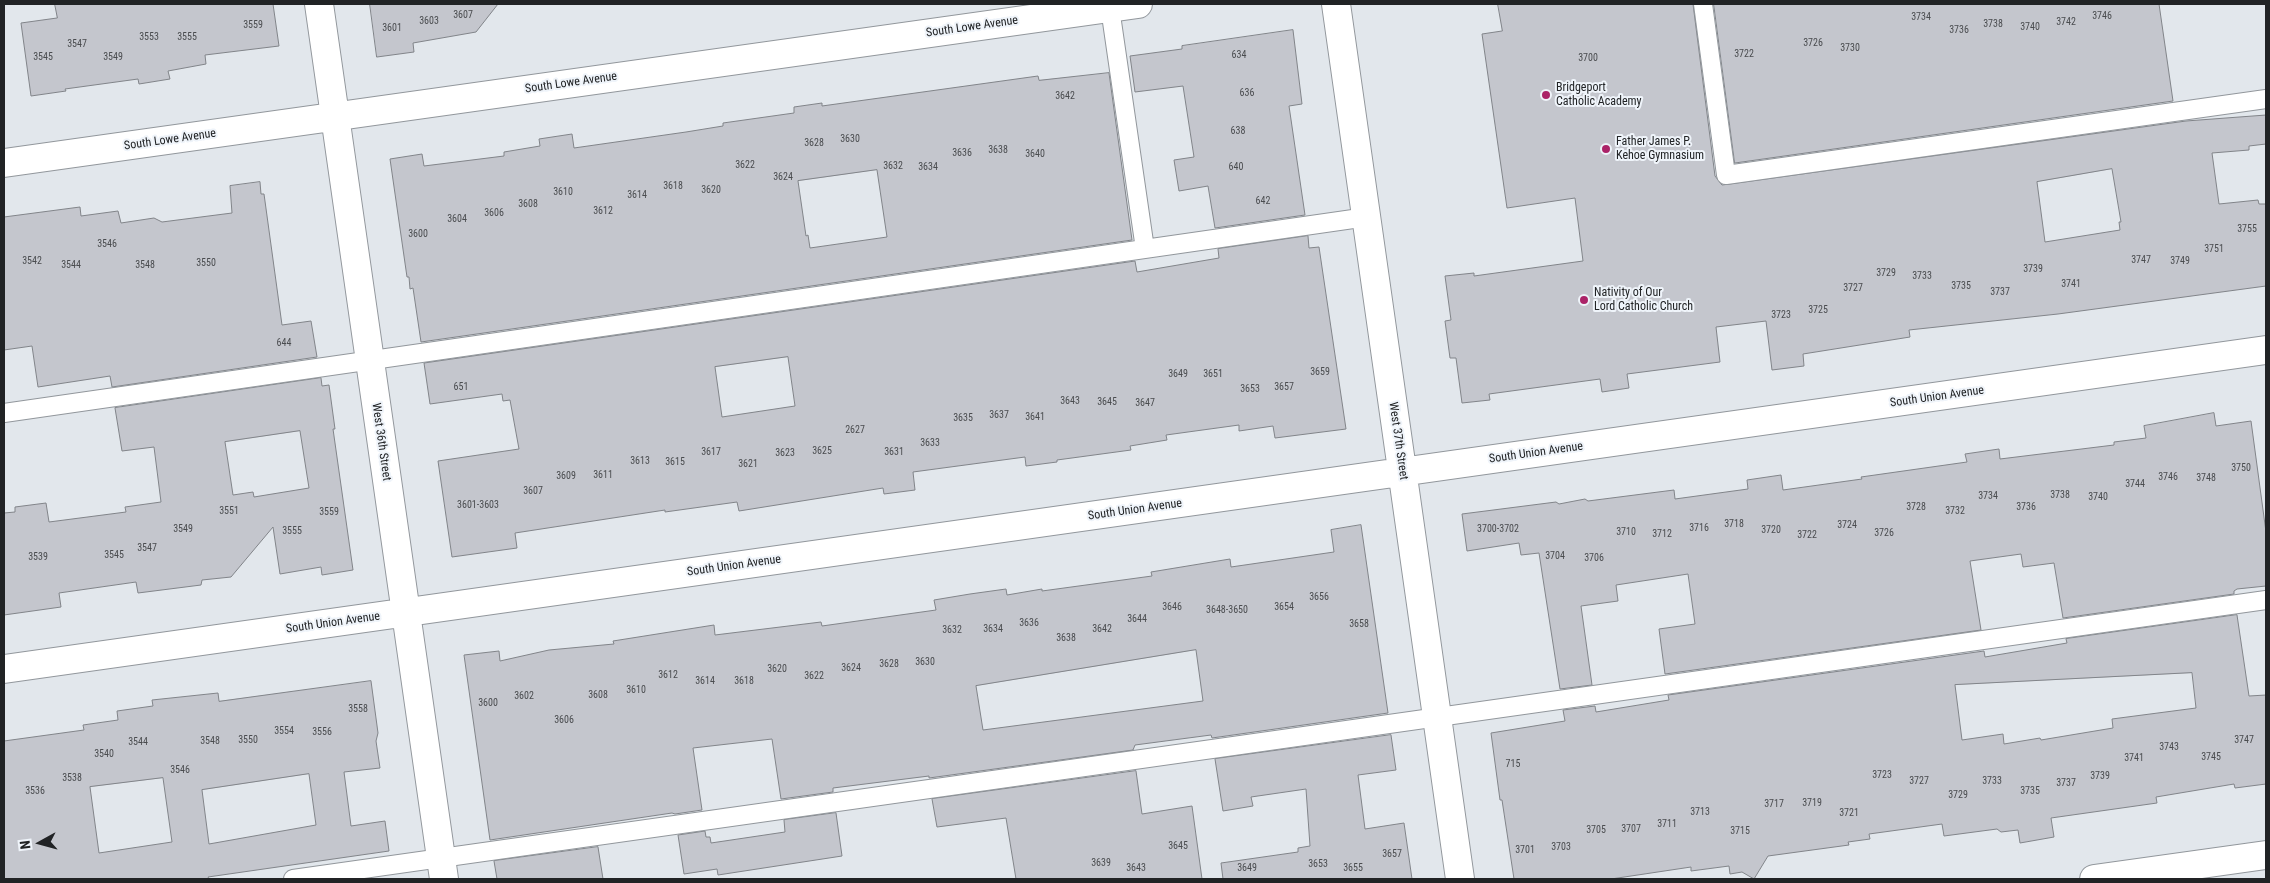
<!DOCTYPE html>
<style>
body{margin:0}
#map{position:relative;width:2270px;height:883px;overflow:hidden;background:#e2e7ec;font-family:"Roboto Condensed",sans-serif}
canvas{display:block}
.frame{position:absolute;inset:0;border:5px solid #212325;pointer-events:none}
.north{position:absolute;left:15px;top:818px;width:50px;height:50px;-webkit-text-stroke:4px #eff4fa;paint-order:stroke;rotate:263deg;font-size:14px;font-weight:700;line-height:20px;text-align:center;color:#212325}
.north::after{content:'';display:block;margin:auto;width:18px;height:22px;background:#212325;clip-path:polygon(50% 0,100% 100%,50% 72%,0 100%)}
</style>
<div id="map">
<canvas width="2270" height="883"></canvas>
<div class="frame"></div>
<div class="north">N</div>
</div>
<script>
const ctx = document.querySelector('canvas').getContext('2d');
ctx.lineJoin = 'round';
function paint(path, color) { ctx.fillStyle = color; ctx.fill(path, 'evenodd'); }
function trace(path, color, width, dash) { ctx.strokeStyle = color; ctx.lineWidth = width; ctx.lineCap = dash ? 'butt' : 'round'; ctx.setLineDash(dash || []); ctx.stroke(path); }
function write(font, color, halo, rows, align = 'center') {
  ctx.font = font + ' "Roboto Condensed",sans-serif'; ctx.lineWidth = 4; ctx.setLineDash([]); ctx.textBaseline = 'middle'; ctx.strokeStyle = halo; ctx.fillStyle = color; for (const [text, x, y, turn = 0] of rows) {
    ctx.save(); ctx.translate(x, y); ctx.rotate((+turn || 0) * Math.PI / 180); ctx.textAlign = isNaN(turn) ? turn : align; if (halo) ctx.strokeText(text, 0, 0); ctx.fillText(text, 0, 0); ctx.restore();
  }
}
const building = new Path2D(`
 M55 4H273L279 46 205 55 206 64 168 71 170 79 139 84 138 79 65 89 66 91 31 96 21 23 57 18Z
 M370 4H498L476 32 413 43 414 52 377 57Z
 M1498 4H1693L1715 176 1722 185 2186 121 2266 115V144L2249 146V150L2212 153 2219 204 2258 200 2259 204H2266V286L2058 314 1909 330 1910 337 1803 354 1804 366 1772 370 1766 321 1716 327 1720 362 1627 374 1629 388 1602 392 1600 379 1489 394 1490 400 1462 403 1456 358H1450L1445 321 1451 320 1445 276 1474 273V276L1583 261 1575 198 1507 208 1482 34 1502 31ZM2112 169 2121 222H2119L2120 230 2045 242 2037 182Z
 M1714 4H2159L2173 101 1735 163Z
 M1293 30 1302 104 1289 106 1305 215 1215 228 1208 186 1179 191 1174 160 1194 157 1183 86 1135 92 1130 56 1182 49V46Z
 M1109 73 1132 240 421 342 413 288 410 289 409 277H407L390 159 422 154 424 166 504 156V152L540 146 539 139 572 134 574 148 686 132 723 126V123L794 113V107L822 103V106L1038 76 1039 80ZM877 170 887 237 810 248 808 235 806 236 798 181Z
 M260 182 261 194H264L282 325 311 321 317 357 112 387 110 376 38 387 32 346 4 350V217L80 207 81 216 118 211 121 223 154 218 162 222 232 213 230 186Z
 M1308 236 1309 248 1319 247 1346 429 1275 438 1273 426 1239 431V425L1166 435 1167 440 1130 446 1131 450 1057 460V462L1026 466 1025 457 913 472 915 490 884 494 883 488 739 511 737 502 665 512V510L515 533 517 548 452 557 438 461 519 449 510 400 503 401 502 394 430 404 424 363 1135 261 1137 272 1219 258 1218 249ZM788 357 795 406 722 417 715 367Z
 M321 378 322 386 329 385 335 429H333L353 570 322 575 321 567 280 574 273 527 231 577 202 580 201 585 138 593 136 582 59 593 61 607 4 615V513L15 512V507L46 503 49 522 126 512 125 507 161 502 154 447 122 451 115 408ZM300 431 309 488 254 497 253 492 233 495 225 442Z
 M2214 413 2216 426 2251 421 2266 532V586L2237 589 2234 591V594L2063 618 2054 563 2023 567 2021 554 1970 561 1981 630 1665 674 1659 629 1695 624 1688 574 1616 585 1618 601 1581 606 1592 685 1560 689 1539 553 1521 555 1519 543 1467 551 1462 514 1556 502 1559 504 1585 499 1588 501 1674 490 1675 499 1748 489 1747 480 1781 475 1783 490 1862 479 1861 477 1967 462 1965 454 1999 449 2000 459 2114 445V442L2146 438 2144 426Z
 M1361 525 1388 713 1212 738 1211 735 1135 745 1133 750 929 778V776L833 788V792L781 799 772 739 693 748 702 810 675 814 672 813 490 840 464 655 499 651 500 661 549 650 614 644 613 641 714 625 715 635 821 622 822 626 936 610 934 600 970 594 1006 589 1007 595 1042 589V591L1152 576 1151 572 1230 559 1231 567 1334 552 1331 530ZM1196 650 1203 701 983 730 976 686Z
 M2237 615 2249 696 2266 695V784L2235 788 2234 784 2156 797 2157 803 2051 818 2054 837 2020 843 2018 830 2001 832 1997 829 1944 836 1942 824 1869 834 1870 839 1848 842 1849 845 1768 856 1754 879 1742 872 1730 874 1729 866 1691 871V867L1611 879H1514L1502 800H1500L1491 733 1565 721 1563 710 1595 706 1596 712 1669 700 1668 695 1984 651 1985 657 2067 643 2066 639ZM2192 673 2196 708 2112 719 2113 728 2041 740 2040 738 2004 744 2003 734 1962 740 1955 685Z
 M371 681 378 733 376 741 380 768 344 772 351 826 385 821 389 851 208 877 209 879H4V741L84 730 83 725 118 720 117 711 153 706 152 700 218 693 219 701ZM309 774 316 825 209 844 202 790ZM163 778 172 842 99 853 90 787Z
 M1391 735 1396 770 1358 775 1365 829 1404 823 1412 879H1223L1221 863 1298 852V848L1310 846 1306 789 1251 797 1253 806 1223 811 1215 759Z
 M1136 771 1142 814 1192 806 1202 879H1016L1006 818 937 827 932 799Z
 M836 813 842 856 718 875 717 869 684 874 678 835 705 831 706 837H710L711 843 785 832 784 820Z
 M598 847 603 879H497L494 861Z`);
paint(building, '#c4c6cd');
trace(building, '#818489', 1);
const lane = new Path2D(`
 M1703 4 1726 175 2266 99
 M1110 8 1145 249
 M4 413 1367 217
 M293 879 2266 600`);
const street = new Path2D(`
 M319 4 444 879
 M1336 4 1460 879
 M4 163 1138 4
 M4 669 2266 350
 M2094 879 2266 855`);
trace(lane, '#92979c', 20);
trace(street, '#92979c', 30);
trace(lane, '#fff', 18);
trace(street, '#fff', 28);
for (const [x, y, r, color] of [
 [1546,95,5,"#ab2368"],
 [1606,149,5,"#ab2368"],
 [1584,300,5,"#ab2368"]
]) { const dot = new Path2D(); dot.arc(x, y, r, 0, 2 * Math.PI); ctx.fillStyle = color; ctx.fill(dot); trace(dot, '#eff4fa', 2); }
write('10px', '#4a4c4f', null, [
 ["3607",463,15],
 ["3746",2102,16],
 ["3734",1921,17],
 ["3603",429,21],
 ["3742",2066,22],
 ["3738",1993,24],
 ["3559",253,25],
 ["3740",2030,27],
 ["3601",392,28],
 ["3736",1959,30],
 ["3553",149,37],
 ["3555",187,37],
 ["3726",1813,43],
 ["3547",77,44],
 ["3730",1850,48],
 ["3722",1744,54],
 ["634",1239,55],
 ["3545",43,57],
 ["3549",113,57],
 ["3700",1588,58],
 ["636",1247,93],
 ["3642",1065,96],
 ["638",1238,131],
 ["3630",850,139],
 ["3628",814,143],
 ["3638",998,150],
 ["3636",962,153],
 ["3640",1035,154],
 ["3622",745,165],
 ["3632",893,166],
 ["3634",928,167],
 ["640",1236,167],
 ["3624",783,177],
 ["3618",673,186],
 ["3620",711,190],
 ["3610",563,192],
 ["3614",637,195],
 ["642",1263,201],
 ["3608",528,204],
 ["3612",603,211],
 ["3606",494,213],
 ["3604",457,219],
 ["3755",2247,229],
 ["3600",418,234],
 ["3546",107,244],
 ["3751",2214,249],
 ["3747",2141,260],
 ["3542",32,261],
 ["3749",2180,261],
 ["3550",206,263],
 ["3544",71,265],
 ["3548",145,265],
 ["3739",2033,269],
 ["3729",1886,273],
 ["3733",1922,276],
 ["3741",2071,284],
 ["3735",1961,286],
 ["3727",1853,288],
 ["3737",2000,292],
 ["3725",1818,310],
 ["3723",1781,315],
 ["644",284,343],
 ["3659",1320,372],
 ["3649",1178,374],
 ["3651",1213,374],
 ["651",461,387],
 ["3657",1284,387],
 ["3653",1250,389],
 ["3643",1070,401],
 ["3645",1107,402],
 ["3647",1145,403],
 ["3637",999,415],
 ["3641",1035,417],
 ["3635",963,418],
 ["2627",855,430],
 ["3633",930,443],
 ["3625",822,451],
 ["3617",711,452],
 ["3631",894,452],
 ["3623",785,453],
 ["3613",640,461],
 ["3615",675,462],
 ["3621",748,464],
 ["3750",2241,468],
 ["3611",603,475],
 ["3609",566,476],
 ["3746",2168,477],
 ["3748",2206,478],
 ["3744",2135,484],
 ["3607",533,491],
 ["3738",2060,495],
 ["3734",1988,496],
 ["3740",2098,497],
 ["3601-3603",478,505],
 ["3728",1916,507],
 ["3736",2026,507],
 ["3551",229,511],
 ["3732",1955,511],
 ["3559",329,512],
 ["3718",1734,524],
 ["3724",1847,525],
 ["3716",1699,528],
 ["3549",183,529],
 ["3700-3702",1498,529],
 ["3720",1771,530],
 ["3555",292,531],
 ["3710",1626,532],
 ["3726",1884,533],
 ["3712",1662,534],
 ["3722",1807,535],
 ["3547",147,548],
 ["3545",114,555],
 ["3704",1555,556],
 ["3539",38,557],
 ["3706",1594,558],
 ["3656",1319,597],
 ["3646",1172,607],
 ["3654",1284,607],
 ["3648-3650",1227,610],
 ["3644",1137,619],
 ["3636",1029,623],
 ["3658",1359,624],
 ["3634",993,629],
 ["3642",1102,629],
 ["3632",952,630],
 ["3638",1066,638],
 ["3630",925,662],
 ["3628",889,664],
 ["3624",851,668],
 ["3620",777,669],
 ["3612",668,675],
 ["3622",814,676],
 ["3614",705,681],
 ["3618",744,681],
 ["3610",636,690],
 ["3608",598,695],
 ["3602",524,696],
 ["3600",488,703],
 ["3558",358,709],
 ["3606",564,720],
 ["3554",284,731],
 ["3556",322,732],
 ["3550",248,740],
 ["3747",2244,740],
 ["3548",210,741],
 ["3544",138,742],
 ["3743",2169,747],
 ["3540",104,754],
 ["3745",2211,757],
 ["3741",2134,758],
 ["715",1513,764],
 ["3546",180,770],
 ["3723",1882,775],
 ["3739",2100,776],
 ["3538",72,778],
 ["3727",1919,781],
 ["3733",1992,781],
 ["3737",2066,783],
 ["3536",35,791],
 ["3735",2030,791],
 ["3729",1958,795],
 ["3719",1812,803],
 ["3717",1774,804],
 ["3713",1700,812],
 ["3721",1849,813],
 ["3711",1667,824],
 ["3707",1631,829],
 ["3705",1596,830],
 ["3715",1740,831],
 ["3645",1178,846],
 ["3703",1561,847],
 ["3701",1525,850],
 ["3657",1392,854],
 ["3639",1101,863],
 ["3653",1318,864],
 ["3643",1136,868],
 ["3649",1247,868],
 ["3655",1353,868]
]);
write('12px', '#212325', '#eff4fa', [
 ["South Lowe Avenue",972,27,-8],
 ["South Lowe Avenue",571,83,-8],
 ["South Lowe Avenue",170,140,-8],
 ["South Union Avenue",1937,397,-8],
 ["West 37th Street",1398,441,82],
 ["West 36th Street",381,442,82],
 ["South Union Avenue",1536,453,-8],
 ["South Union Avenue",1135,510,-8],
 ["South Union Avenue",734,566,-8],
 ["South Union Avenue",333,623,-8]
]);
write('12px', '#212325', '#eff4fa', [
 ["Bridgeport",1556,88],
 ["Catholic Academy",1556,102],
 ["Father James P.",1616,142],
 ["Kehoe Gymnasium",1616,156],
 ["Nativity of Our",1594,293],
 ["Lord Catholic Church",1594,307]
], 'left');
</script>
